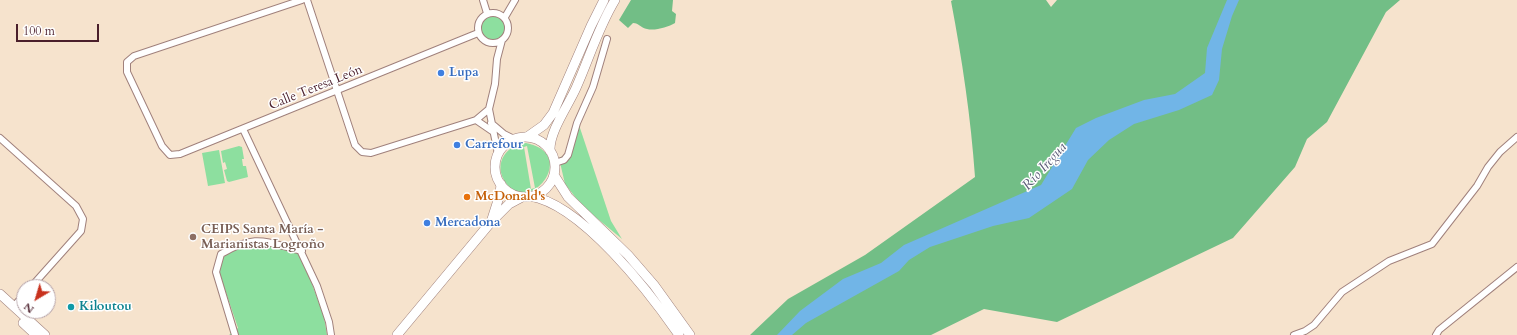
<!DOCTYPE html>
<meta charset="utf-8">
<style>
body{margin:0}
#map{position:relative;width:1517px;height:335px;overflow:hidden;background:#f6e3cd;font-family:Cardo,serif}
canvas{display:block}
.north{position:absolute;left:16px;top:279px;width:40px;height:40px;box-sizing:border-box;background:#fff;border:1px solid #b7a5aa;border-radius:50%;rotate:218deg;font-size:11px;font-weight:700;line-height:16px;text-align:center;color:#4a1f2b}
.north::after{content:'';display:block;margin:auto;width:14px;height:18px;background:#c8321e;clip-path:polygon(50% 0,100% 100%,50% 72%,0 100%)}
.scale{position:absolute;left:16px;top:24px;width:83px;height:18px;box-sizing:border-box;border:2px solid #4a1f2b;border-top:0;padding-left:5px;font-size:12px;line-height:14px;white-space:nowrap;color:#4a1f2b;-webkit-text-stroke:3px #fff;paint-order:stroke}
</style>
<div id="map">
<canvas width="1517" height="335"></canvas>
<div class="north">N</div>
<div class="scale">100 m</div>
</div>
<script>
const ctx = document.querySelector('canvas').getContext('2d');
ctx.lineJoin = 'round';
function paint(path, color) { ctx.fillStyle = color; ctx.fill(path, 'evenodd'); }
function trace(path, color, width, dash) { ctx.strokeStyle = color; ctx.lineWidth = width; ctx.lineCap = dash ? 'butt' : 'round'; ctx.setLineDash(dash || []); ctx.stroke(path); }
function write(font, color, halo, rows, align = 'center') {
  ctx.font = font + ' Cardo,serif'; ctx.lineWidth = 3; ctx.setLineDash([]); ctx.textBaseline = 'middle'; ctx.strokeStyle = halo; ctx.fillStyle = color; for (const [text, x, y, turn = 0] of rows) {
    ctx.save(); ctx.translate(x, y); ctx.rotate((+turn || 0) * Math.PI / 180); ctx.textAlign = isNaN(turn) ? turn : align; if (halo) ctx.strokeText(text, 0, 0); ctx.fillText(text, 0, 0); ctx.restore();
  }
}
paint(new Path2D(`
 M480 28a13 13 0 1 1 26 0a13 13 0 1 1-26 0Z
 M579 125 611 221 622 239 587 210 576 198 565 184 559 158 568 153Z
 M526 143C581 154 527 220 504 180 494 162 507 145 526 143ZM527 146 535 188 531 189 524 147Z
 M239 146 242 147 244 159H242L243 166H246L248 177 229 182 227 181 224 170 227 169 225 162 223 163 221 151Z
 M219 150 225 183 208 186 202 153Z
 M255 243H267L297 252 303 259 324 317 327 335H229L238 328 219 272C222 248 236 249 255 243Z`), '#8ddf9f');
paint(new Path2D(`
 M631 0H673L672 11 676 14 675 23C668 27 655 31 647 29 641 28 639 23 633 23L628 28 619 20Z
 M953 0H1046L1051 7 1057 0H1400L1386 12 1327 122 1307 139 1295 167 1233 238 1057 322 984 309 931 335H750L788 299 865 255 975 177C971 118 962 59 951 1Z`), '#72be86');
paint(new Path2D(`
 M1227 0H1239L1232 16 1222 49 1219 80 1212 95 1179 110 1134 124 1109 140 1088 160 1072 189 1029 218 993 226 930 247 909 260 899 271 806 323 792 335H777L800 311 843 279 881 263 904 245 1041 185 1076 128 1096 118 1144 100 1175 94 1205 73 1207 48Z`), '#71b5e7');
const street = new Path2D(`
 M302 0 134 56 127 62V72L162 146 170 155 180 154 478 33
 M307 0 355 145 362 152 371 153 476 120
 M483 0 487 13
 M478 28a15 15 0 1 1 30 0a15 15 0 1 1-30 0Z
 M505 17 515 0
 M489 109 476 120 492 131
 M491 123 504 134 514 139
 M243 129 317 286 329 322 331 335
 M0 138 76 206 83 219 81 231 31 287
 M498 154 489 109 495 84 497 59 502 40
 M555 163 564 160 568 155 577 123 593 87 607 39
 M14 306 24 295
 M235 335 216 272 221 254C256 233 265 242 302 251
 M1294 335 1305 331 1314 325 1342 292 1389 261 1432 244 1477 186 1488 167 1500 152 1517 137
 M1436 335 1439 330 1517 267`);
const secondary = new Path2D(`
 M527 137 544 125 553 113 591 26 604 0
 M495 167a30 30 0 1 1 60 0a30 30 0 1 1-60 0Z
 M550 151C549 132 568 106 576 88 589 59 598 28 615 0
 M554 175 568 197 628 255 654 285 690 335
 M529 196C581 203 650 293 679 335
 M492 219 500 194 501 184
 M0 294 45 335
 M23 323 36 335
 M397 335 491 222 509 204 522 197`);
trace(street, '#a0817c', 8);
trace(secondary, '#a0817c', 10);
trace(street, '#fff', 6);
trace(secondary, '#fff', 9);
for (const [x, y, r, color] of [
 [441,73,4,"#3f7fe0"],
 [457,145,4,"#3f7fe0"],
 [467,197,4,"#e8710a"],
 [427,223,4,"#3f7fe0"],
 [193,237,4,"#8d6e63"],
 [71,307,4,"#0f9aa8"]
]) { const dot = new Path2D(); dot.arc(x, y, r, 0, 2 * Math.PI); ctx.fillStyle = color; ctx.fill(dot); trace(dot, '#fff', 1.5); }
write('bold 13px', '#366cbe', '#fff', [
 ["Lupa",449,73],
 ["Carrefour",465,145],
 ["Mercadona",435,223]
], 'left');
write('13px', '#4a1f2b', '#fff', [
 ["Calle Teresa León",316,88,-22]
]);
write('bold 13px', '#c56008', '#fff', [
 ["McDonald's",475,197]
], 'left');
write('bold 13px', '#785e54', '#fff', [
 ["CEIPS Santa María -",201,230],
 ["Marianistas Logroño",201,245]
], 'left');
write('bold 13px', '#0d838f', '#fff', [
 ["Kiloutou",79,307]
], 'left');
write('italic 14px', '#5a5b76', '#fff', [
 ["Río Iregua",1045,167,-48]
]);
</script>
